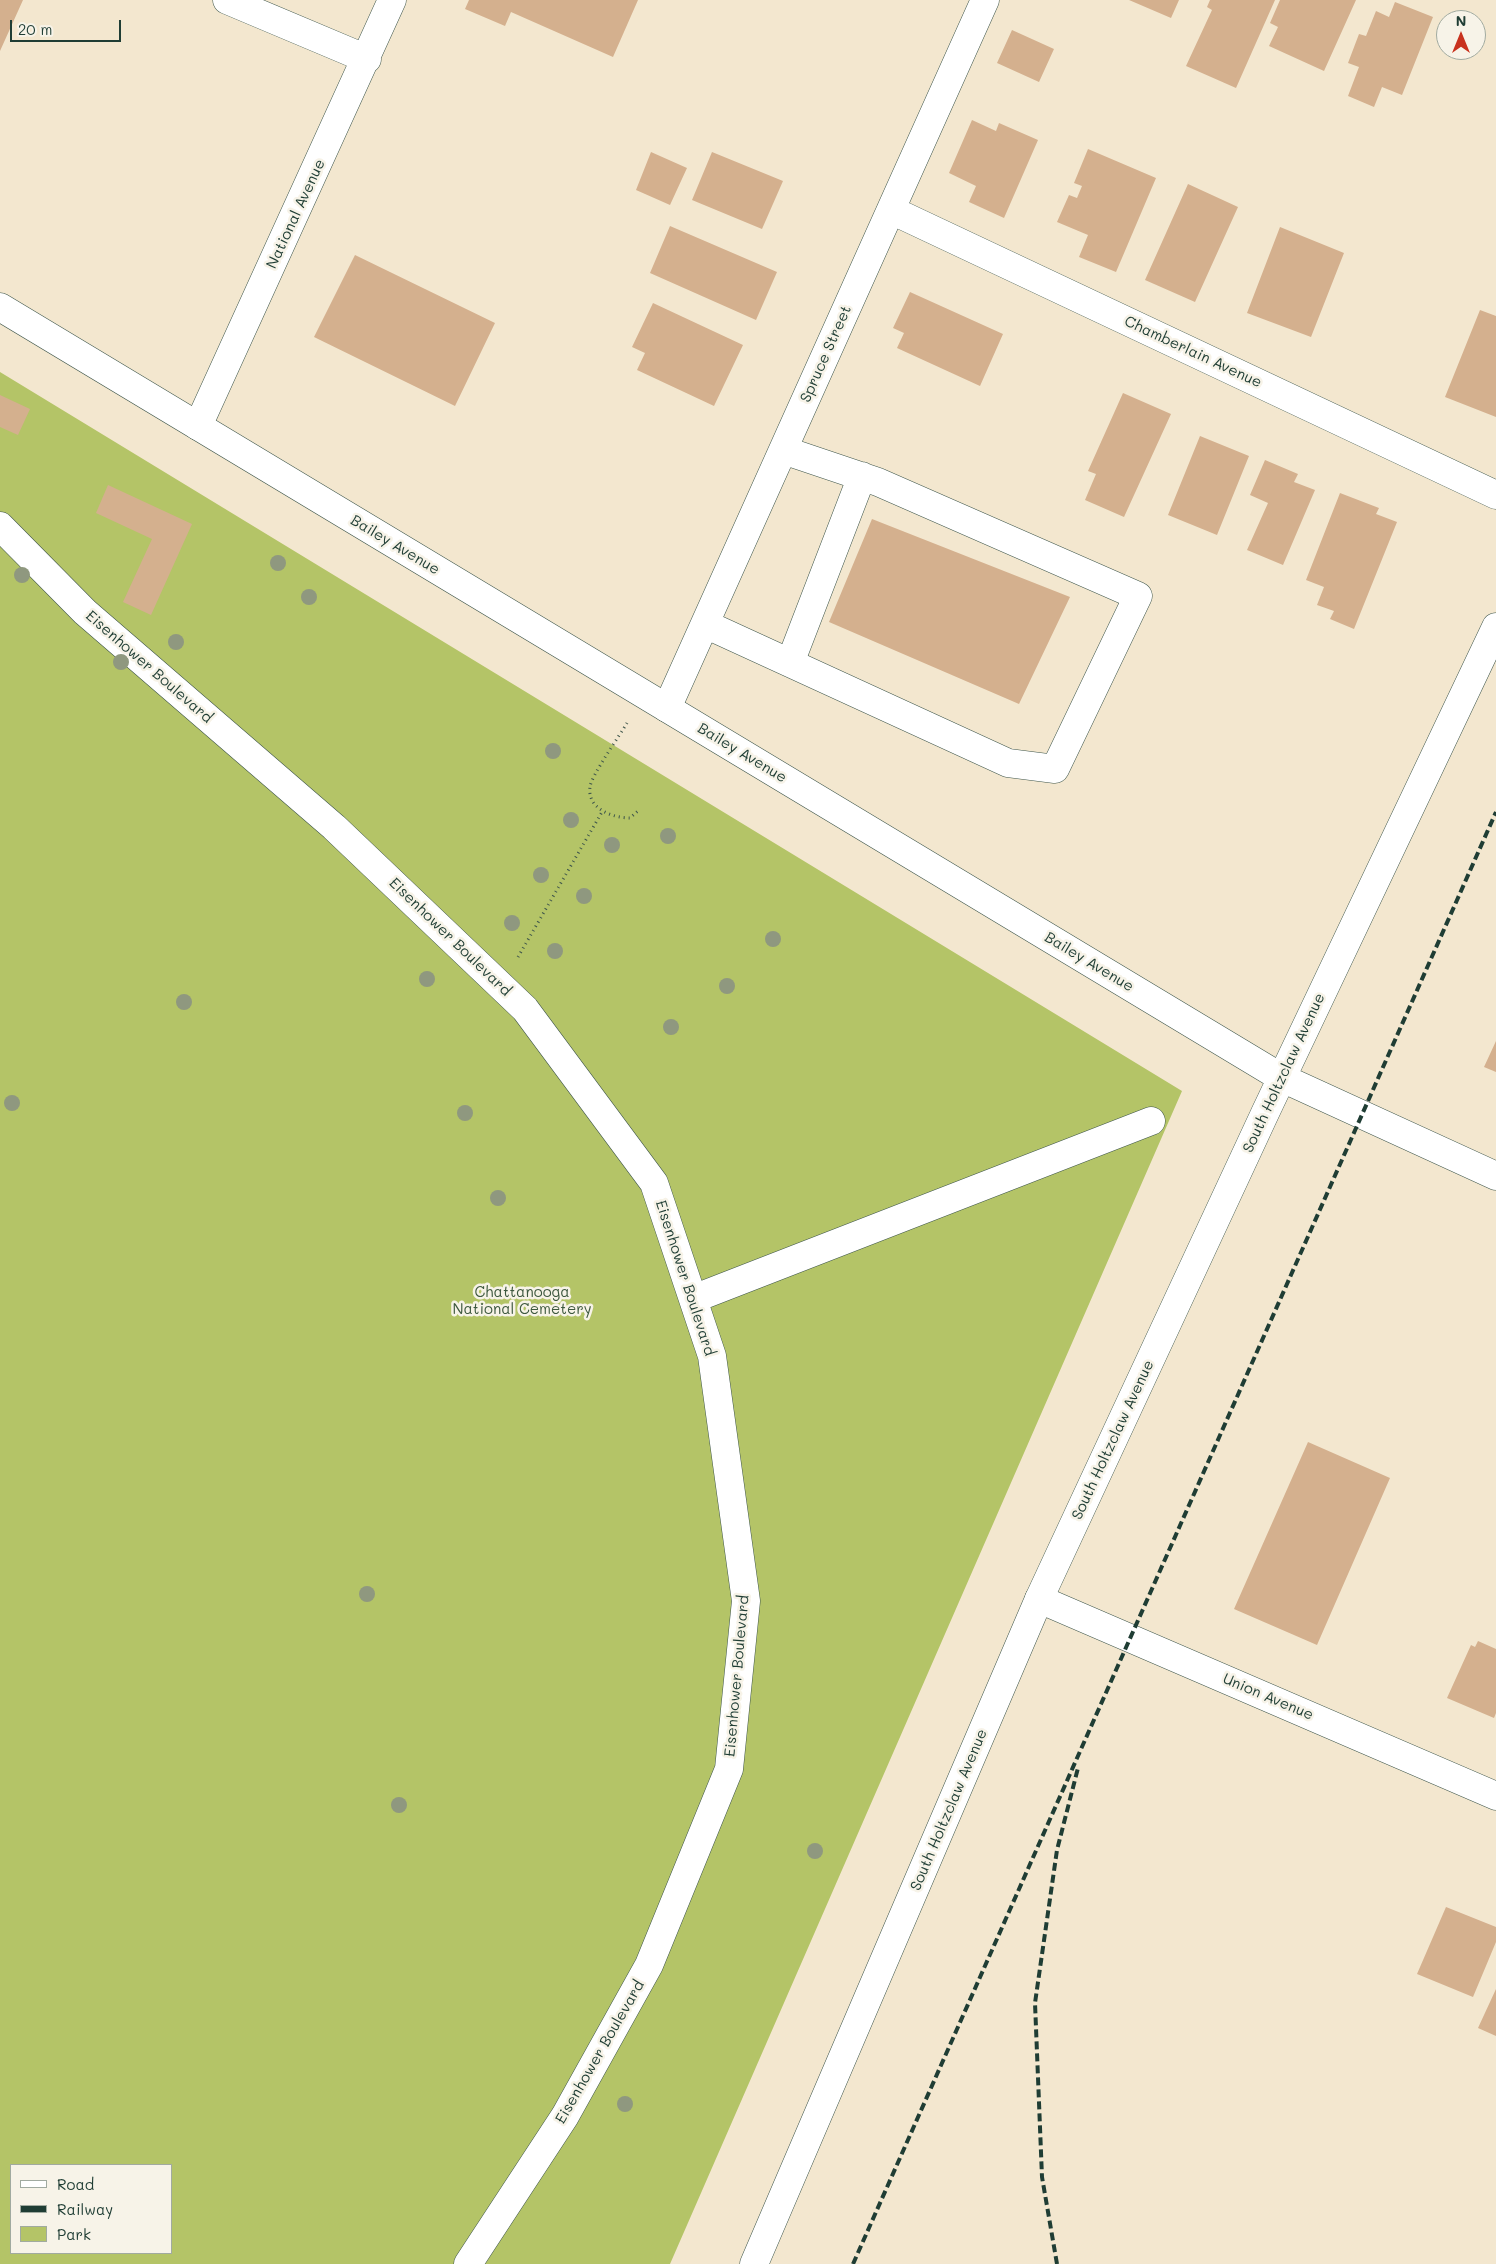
<!DOCTYPE html>
<style>
body{margin:0}
#map{position:relative;width:1496px;height:2264px;overflow:hidden;background:#f3e7cf;font-family:Mali,sans-serif}
canvas{display:block}
.legend{position:absolute;left:10px;top:2164px;width:162px;height:90px;box-sizing:border-box;background:#f7f3e8;border:1px solid #a1aaa0;margin:0;padding:6px 9px;list-style:none;font-size:15px;color:#1f3d34}
.legend li{display:flex;align-items:center;gap:10px;height:25px}
.legend b{width:25px;border:1px solid #a1aaa0}
.north{position:absolute;left:1436px;top:10px;width:50px;height:50px;box-sizing:border-box;background:#f7f3e8;border:1px solid #a1aaa0;border-radius:50%;rotate:0deg;font-size:14px;font-weight:700;line-height:20px;text-align:center;color:#1f3d34}
.north::after{content:'';display:block;margin:auto;width:18px;height:22px;background:#c8321e;clip-path:polygon(50% 0,100% 100%,50% 72%,0 100%)}
.scale{position:absolute;left:10px;top:20px;width:111px;height:22px;box-sizing:border-box;border:2px solid #1f3d34;border-top:0;padding-left:6px;font-size:15px;line-height:18px;white-space:nowrap;color:#1f3d34;-webkit-text-stroke:4px #f7f3e8;paint-order:stroke}
</style>
<div id="map">
<canvas width="1496" height="2264"></canvas>
<ul class="legend">
<li><b style="height:6px;background:#fff"></b>Road</li>
<li><b style="height:6px;background:#1f3d34"></b>Railway</li>
<li><b style="height:14px;background:#b4c467"></b>Park</li>
</ul>
<div class="north">N</div>
<div class="scale">20 m</div>
</div>
<script>
const ctx = document.querySelector('canvas').getContext('2d');
ctx.lineJoin = 'round';
function paint(path, color) { ctx.fillStyle = color; ctx.fill(path, 'evenodd'); }
function trace(path, color, width, dash) { ctx.strokeStyle = color; ctx.lineWidth = width; ctx.lineCap = dash ? 'butt' : 'round'; ctx.setLineDash(dash || []); ctx.stroke(path); }
function write(font, color, halo, rows, align = 'center') {
  ctx.font = font + ' Mali,sans-serif'; ctx.lineWidth = 5; ctx.setLineDash([]); ctx.textBaseline = 'middle'; ctx.strokeStyle = halo; ctx.fillStyle = color; for (const [text, x, y, turn = 0] of rows) {
    ctx.save(); ctx.translate(x, y); ctx.rotate((+turn || 0) * Math.PI / 180); ctx.textAlign = isNaN(turn) ? turn : align; if (halo) ctx.strokeText(text, 0, 0); ctx.fillText(text, 0, 0); ctx.restore();
  }
}
paint(new Path2D(`
 M0 372 1182 1091 670 2264H0ZM11 2165H171V2253H11Z`), '#b4c467');
paint(new Path2D(`
 M0 0H23L0 51Z
 M469 0H638L613 57 511 12 505 26 465 9Z
 M1129 0H1179L1171 18Z
 M1210 0H1275L1236 88 1186 66 1212 10 1207 7Z
 M1280 0H1356L1324 71 1269 46 1278 27 1270 23Z
 M1395 2 1433 17 1402 95 1382 87 1374 107 1348 96 1359 67 1348 63 1359 34 1366 36 1376 11 1389 17Z
 M1012 30 1054 49 1039 82 997 63Z
 M972 120 996 131 999 123 1038 140 1004 218 969 202 976 186 949 173Z
 M1088 149 1156 178 1116 272 1079 257 1088 235 1057 222 1069 195 1077 198 1082 186 1074 183Z
 M651 152 687 168 670 205 636 190Z
 M712 152 783 181 762 229 692 200Z
 M1188 184 1238 207 1195 302 1145 280Z
 M670 226 777 272 756 320 650 273Z
 M1280 227 1344 253 1311 337 1247 313Z
 M355 255 495 323 455 406 314 337Z
 M910 292 1003 334 980 386 897 348 904 333 893 328Z
 M653 303 743 345 714 406 637 370 645 353 632 347Z
 M1480 310 1496 316V417L1445 397Z
 M1123 393 1171 414 1124 517 1085 500 1096 474 1088 471Z
 M0 395 30 409 18 435 0 427Z
 M1200 436 1249 456 1217 535 1168 515Z
 M1265 460 1298 474 1294 482 1315 490 1283 565 1247 550 1268 503 1250 495Z
 M108 485 192 524 151 615 123 602 152 539 96 513Z
 M1340 493 1379 508 1376 514 1397 522 1354 629 1330 619 1334 611 1317 605 1324 587 1306 580Z
 M872 519 1070 597 1019 704 829 622Z
 M1496 1041V1072L1484 1067Z
 M1308 1442 1390 1478 1317 1645 1234 1609Z
 M1478 1641 1496 1649V1713L1494 1718 1447 1698 1471 1645 1475 1647Z
 M1446 1907 1496 1927V1942L1473 1997 1417 1974Z
 M1496 1989V2036L1478 2028Z`), '#d4b08e');
const minor = new Path2D(`
 M227 0 367 59
 M891 210 1496 495
 M198 426 392 0
 M0 526 85 612 334 827 525 1009 654 1183 712 1356 746 1601 729 1769 649 1965 565 2116 468 2264
 M705 624 1008 763 1055 769 1138 596 878 482 783 450
 M790 663 862 476
 M667 708 985 0
 M693 1299 1151 1121
 M1039 1599 1496 1796`);
const major = new Path2D(`
 M0 307 1282 1078 1496 1176
 M754 2264 1039 1599 1266 1111 1496 627`);
trace(minor, '#3f564b', 29);
trace(major, '#3f564b', 29);
trace(new Path2D(`
 M627 723C620 735 591 776 590 787 587 809 613 818 630 818L639 810
 M518 957 602 812`), '#3f564b', 3, [1, 4]);
trace(minor, '#fff', 28);
trace(major, '#fff', 28);
trace(new Path2D(`
 M853 2264 1496 812
 M1057 2264 1042 2177 1035 2003 1057 1850 1078 1768`), '#1f3d34', 4, [8, 4]);
ctx.fillStyle = '#8f987f';
for (const [x, y] of [
 [278,563],
 [22,575],
 [309,597],
 [176,642],
 [121,662],
 [553,751],
 [571,820],
 [668,836],
 [612,845],
 [541,875],
 [584,896],
 [512,923],
 [773,939],
 [555,951],
 [427,979],
 [727,986],
 [184,1002],
 [671,1027],
 [12,1103],
 [465,1113],
 [498,1198],
 [367,1594],
 [399,1805],
 [815,1851],
 [625,2104]
]) { ctx.beginPath(); ctx.arc(x, y, 8, 0, 2 * Math.PI); ctx.fill(); }
write('15px', '#1f3d34', '#f7f3e8', [
 ["National Avenue",296,214,-65],
 ["Chamberlain Avenue",1193,352,25],
 ["Spruce Street",826,354,-66],
 ["Bailey Avenue",395,545,31],
 ["Eisenhower Boulevard",149,667,41],
 ["Bailey Avenue",742,753,31],
 ["Eisenhower Boulevard",450,937,44],
 ["Bailey Avenue",1089,962,31],
 ["South Holtzclaw Avenue",1284,1073,-65],
 ["Eisenhower Boulevard",685,1278,72],
 ["South Holtzclaw Avenue",1113,1440,-65],
 ["Eisenhower Boulevard",737,1676,-85],
 ["Union Avenue",1268,1697,23],
 ["South Holtzclaw Avenue",949,1810,-67],
 ["Eisenhower Boulevard",600,2052,-60]
]);
write('15px', '#3d583e', '#f7f3e8', [
 ["Chattanooga",522,1292],
 ["National Cemetery",522,1309]
]);
</script>
